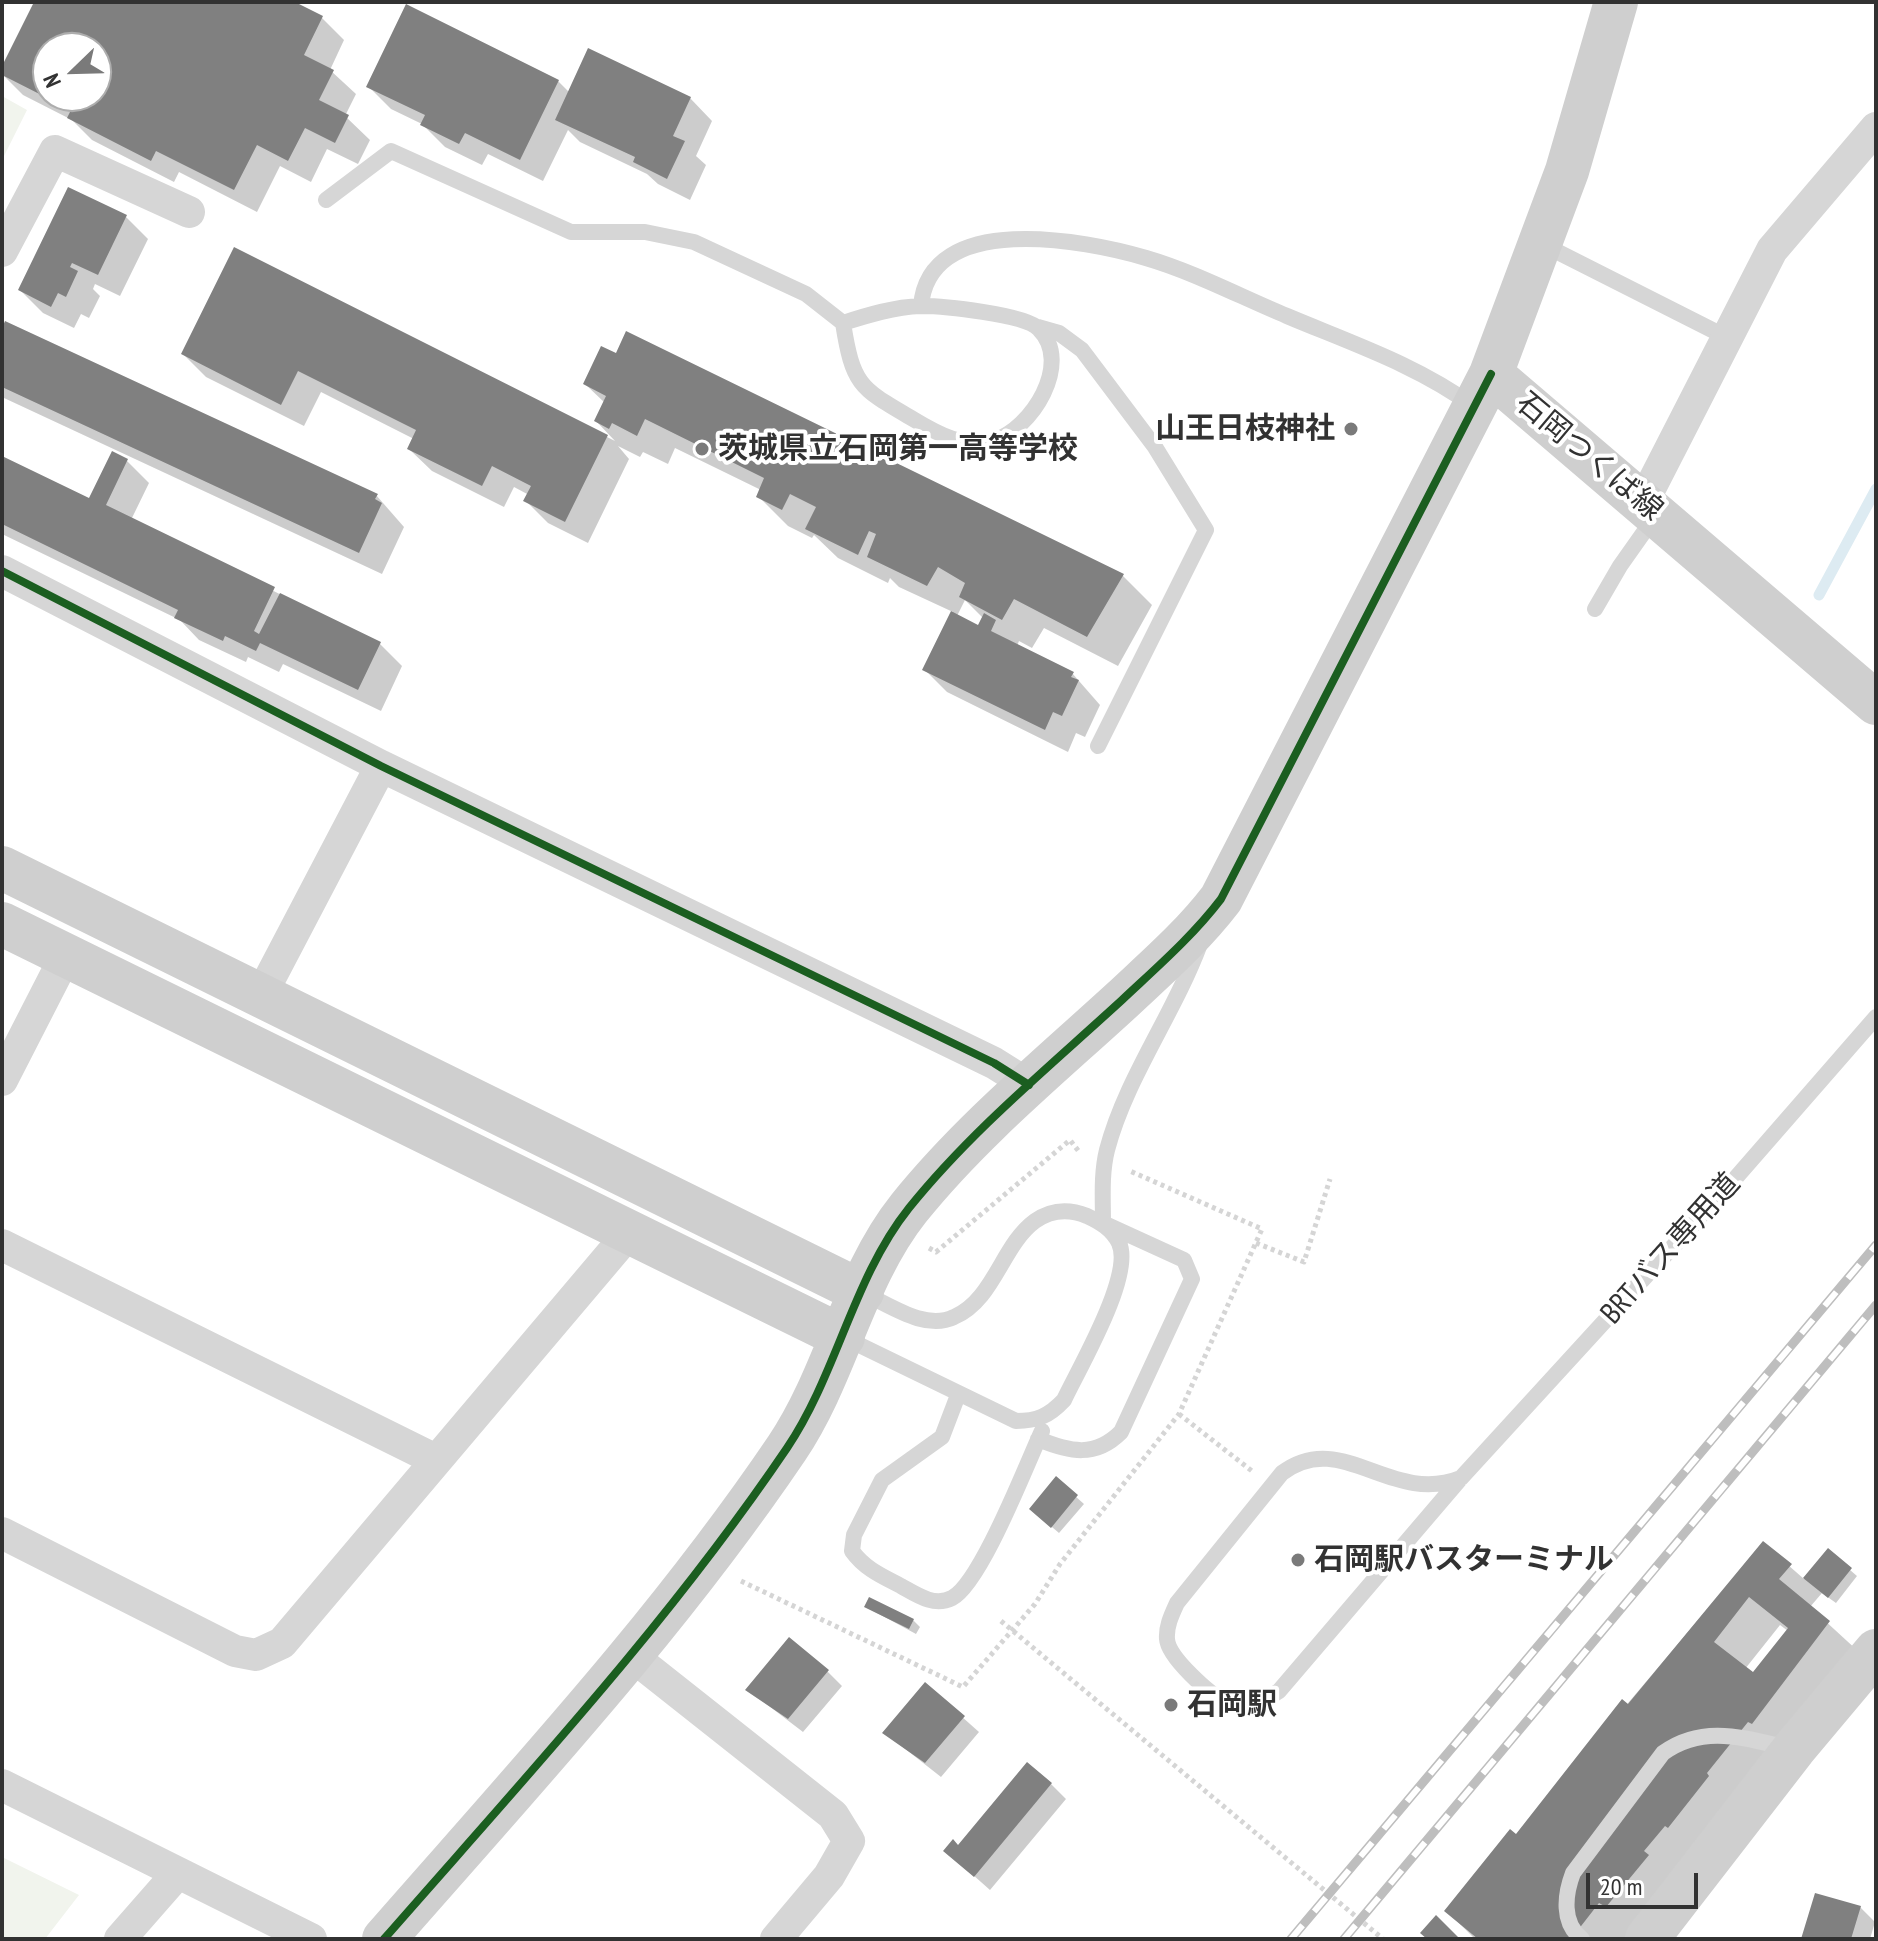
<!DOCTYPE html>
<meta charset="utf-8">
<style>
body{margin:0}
#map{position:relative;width:1878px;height:1941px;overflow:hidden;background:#fff;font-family:"PT Sans Narrow",sans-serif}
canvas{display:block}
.frame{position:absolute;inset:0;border:4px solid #323232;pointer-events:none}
.north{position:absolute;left:32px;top:32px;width:80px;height:80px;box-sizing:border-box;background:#fff;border:2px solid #adadad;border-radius:50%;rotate:247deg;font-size:22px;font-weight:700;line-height:32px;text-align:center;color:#323232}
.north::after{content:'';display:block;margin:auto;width:28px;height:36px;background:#7a7a7a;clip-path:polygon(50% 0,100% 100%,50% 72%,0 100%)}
.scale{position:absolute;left:1586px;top:1873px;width:112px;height:36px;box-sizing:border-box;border:4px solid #323232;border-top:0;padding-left:10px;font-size:24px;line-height:28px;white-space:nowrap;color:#323232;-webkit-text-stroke:6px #fff;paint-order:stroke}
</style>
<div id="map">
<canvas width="1878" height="1941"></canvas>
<div class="frame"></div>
<div class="north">N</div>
<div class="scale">20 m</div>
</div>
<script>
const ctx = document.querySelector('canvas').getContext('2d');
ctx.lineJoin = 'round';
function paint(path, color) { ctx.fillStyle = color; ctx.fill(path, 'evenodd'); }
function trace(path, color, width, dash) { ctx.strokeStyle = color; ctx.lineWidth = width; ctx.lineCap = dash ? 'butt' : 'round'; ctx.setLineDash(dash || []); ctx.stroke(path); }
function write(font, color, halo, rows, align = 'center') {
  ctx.font = font + ' "PT Sans Narrow","Noto Sans JP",sans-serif'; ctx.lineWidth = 8; ctx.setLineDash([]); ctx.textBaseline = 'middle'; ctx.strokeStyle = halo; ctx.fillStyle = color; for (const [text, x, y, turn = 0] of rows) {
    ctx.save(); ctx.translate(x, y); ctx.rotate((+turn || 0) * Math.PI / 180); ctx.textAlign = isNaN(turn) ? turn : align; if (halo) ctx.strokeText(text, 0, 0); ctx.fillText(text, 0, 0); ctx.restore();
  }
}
paint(new Path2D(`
 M2 96 27 110 2 160Z
 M2 1857 79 1895 45 1939H2Z`), '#f1f4ed');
paint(new Path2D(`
 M36 2H291L322 18 344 40 330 70 356 94 345 116 370 140 358 164 327 149 311 182 280 166 257 212 179 172 174 182 92 140 72 120 23 95 2 74ZM48 48H96V96H48Z
 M558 81 570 93 690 98 712 121 696 156 706 165 690 200 658 184 647 174 580 142 568 130 543 181 488 154 482 165 445 147 422 124 391 109 368 86Z
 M126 217 148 239 120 296 95 284 93 289 100 296 89 318 81 314 74 328 43 313 20 290Z
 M235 250 615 441 596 421 605 403 585 384 1122 575 1152 605 1118 666 1044 628 1032 648 1019 641 1017 646 1072 673 1100 705 1085 737 1076 733 1068 752 947 692 925 670 953 612 899 587 890 578 888 583 838 558 814 535 812 538 788 526 758 496 761 490 675 448 668 464 643 452 640 457 618 446 629 459 588 543 548 523 526 501 529 495 514 487 504 507 432 471 409 449 414 439 321 392 304 426 206 377 183 354ZM965 600 983 618 979 627 957 616Z
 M2 332 376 495 404 527 382 574 4 398Z
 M2 459 90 501 127 461 149 483 131 520 380 644 402 666 381 711 283 664 279 672 248 657 246 662 199 640 180 620 2 534Z
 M1056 1479 1084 1504 1059 1533 1039 1516Z
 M1763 1543 1804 1579 1828 1551 1857 1576 1836 1603 1822 1593 1810 1607 1859 1652 1624 1939H1475L1447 1911 1516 1836ZM1780 1625 1788 1631 1753 1675 1745 1669Z
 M866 1607 913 1620 920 1627 916 1634Z
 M827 1671 842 1686 803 1732 748 1690Z
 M925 1684 979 1732 941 1777 885 1733Z
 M1051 1784 1066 1799 990 1890 946 1851 959 1847Z
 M1860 1907 1875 1922 1870 1939H1804Z`), '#0003');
trace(new Path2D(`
 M1819 595 1876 489`), '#ddebf2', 11);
paint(new Path2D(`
 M34 2H295L323 16 304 55 334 70 319 100 349 115 335 143 305 128 288 161 257 145 234 190 156 151 151 161 67 118 71 110 2 75V66ZM48 48H96V96H48Z
 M406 4 559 80 520 160 465 133 459 144 420 125 425 115 366 87Z
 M588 48 691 97 673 136 685 141 667 179 633 162 635 157 555 120Z
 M68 187 127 215 98 275 72 263 70 267 78 271 66 297 58 293 51 307 18 290Z
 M234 247 608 435 565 522 523 501 531 486 492 466 482 486 407 449 416 430 298 371 281 405 181 354Z
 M5 321 378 494 375 499 382 503 359 553 2 387V328Z
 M626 331 1124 574 1087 637 1014 599 1002 620 959 597 965 583 938 567 927 586 867 557 876 534 869 531 858 555 805 529 816 507 790 494 782 510 756 497 764 478 645 419 637 436 612 423 609 429 594 421 606 396 583 384 601 346 616 353Z
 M112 451 128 459 106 505 275 587 254 631 259 634 280 593 381 642 358 690 260 643 256 651 225 636 223 641 174 618 178 610 2 524V456L89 498Z
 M951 611 978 625 984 613 996 620 991 631 1074 672 1071 677 1079 680 1062 716 1053 712 1045 730 922 670Z
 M1056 1476 1078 1495 1051 1528 1029 1509Z
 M1763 1541 1792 1564 1779 1579 1830 1621 1752 1724 1748 1722 1707 1773 1709 1776 1668 1828 1665 1826 1644 1851 1649 1855 1606 1907 1599 1903 1571 1939H1478L1444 1911 1510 1829 1516 1834 1622 1699 1628 1704ZM1749 1597 1788 1628 1753 1672 1714 1642Z
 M1828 1548 1852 1568 1828 1598 1803 1578Z
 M869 1597 914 1619 909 1629 864 1607Z
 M789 1637 829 1670 788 1719 745 1690Z
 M925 1682 965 1716 925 1763 882 1733Z
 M1027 1762 1052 1783 974 1877 943 1851 953 1839 958 1845Z
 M1815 1893 1861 1906 1851 1939H1801Z
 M1436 1915 1460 1939H1427L1420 1933Z`), '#808080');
trace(new Path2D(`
 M1256 1243 1304 1262 1330 1179
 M929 1248 936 1252 1070 1140 1080 1153
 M1179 1414 1252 1471
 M741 1581 963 1687 1035 1604 1060 1564 1179 1414 1262 1229 1130 1171
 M1001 1621 1383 1939`), '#d5d5d5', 5, [4, 4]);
trace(new Path2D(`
 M326 200 391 151 571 232H645L694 242 806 294 843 323C868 315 894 307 921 306 942 306 1025 314 1039 329 1073 363 1032 429 993 441 965 449 936 433 913 419 860 388 853 386 843 323
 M1542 244 1728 338
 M921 306C929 210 1085 240 1146 258 1194 272 1241 297 1287 316 1351 343 1417 365 1473 406
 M1038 327 1059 333 1082 350 1155 447 1206 530 1098 746
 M1595 609 1620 566 1656 515
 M843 1337 1016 1421C1037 1421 1049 1416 1064 1400 1079 1368 1134 1275 1119 1243 1112 1229 1100 1222 1087 1216 1070 1209 1052 1209 1035 1221 1002 1245 994 1300 954 1317 925 1331 890 1305 863 1293
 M958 1395 942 1437 882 1480 854 1535 852 1551C865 1569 882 1576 901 1586 917 1595 934 1607 952 1598 981 1583 1027 1463 1042 1431
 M1038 1439C1070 1452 1095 1458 1121 1432L1192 1279 1184 1260 1103 1223C1103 1199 1101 1174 1107 1150 1126 1078 1174 1014 1200 944
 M1461 1478C1390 1506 1342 1428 1282 1473L1177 1603C1172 1614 1166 1626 1167 1639 1168 1657 1210 1695 1226 1702 1246 1710 1264 1701 1279 1691L1461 1478 1733 1181 1876 1017
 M1582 1939C1561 1923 1565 1894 1573 1873L1663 1753C1703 1724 1744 1738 1788 1748`), '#d6d6d6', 16);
trace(new Path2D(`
 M2 251 55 151 189 212
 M1643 502 1772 250 1876 128
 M2 571 381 766 994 1063 1029 1085
 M260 997 381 766
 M2 1080 65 957
 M2 1245 436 1460
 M2 1533 235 1651 256 1655 282 1643 629 1233
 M632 1656 833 1815 849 1841 829 1876 776 1939
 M2 1785 311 1939
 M120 1939 177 1874`), '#d6d6d6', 32);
trace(new Path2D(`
 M1491 374 1876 703
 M2 868 862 1292
 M2 924 843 1337
 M384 1939C523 1780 668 1624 787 1448 837 1374 853 1278 909 1208 971 1131 1049 1067 1122 1000 1156 968 1192 937 1221 899L1491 374 1567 171 1616 2
 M1647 1939 1794 1749 1876 1651`), '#cfcfcf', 44);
const rail = new Path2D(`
 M1291 1939 1876 1245
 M1344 1939 1876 1305`);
trace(rail, '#bebebe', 9);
trace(rail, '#fff', 6, [18]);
trace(new Path2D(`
 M2 571 381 766 994 1063 1029 1085
 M384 1939C523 1780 668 1624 787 1448 837 1374 853 1278 909 1208 971 1131 1049 1067 1122 1000 1156 968 1192 937 1221 899L1491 374`), '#1b5e20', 8);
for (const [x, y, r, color] of [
 [1351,429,8,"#7a7a7a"],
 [702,449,8,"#7a7a7a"],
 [1298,1560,8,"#7a7a7a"],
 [1171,1705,8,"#7a7a7a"]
]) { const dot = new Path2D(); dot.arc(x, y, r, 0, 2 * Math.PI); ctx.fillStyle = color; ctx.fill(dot); trace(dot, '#fff', 3); }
write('bold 30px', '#323232', '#fff', [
 ["山王日枝神社",1335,429,"right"],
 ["茨城県立石岡第一高等学校",718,449],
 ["石岡駅バスターミナル",1314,1560],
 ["石岡駅",1187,1705]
], 'left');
write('30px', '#323232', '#fff', [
 ["石岡つくば線",1589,457,40],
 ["BRTバス専用道",1671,1249,-48]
]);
</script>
